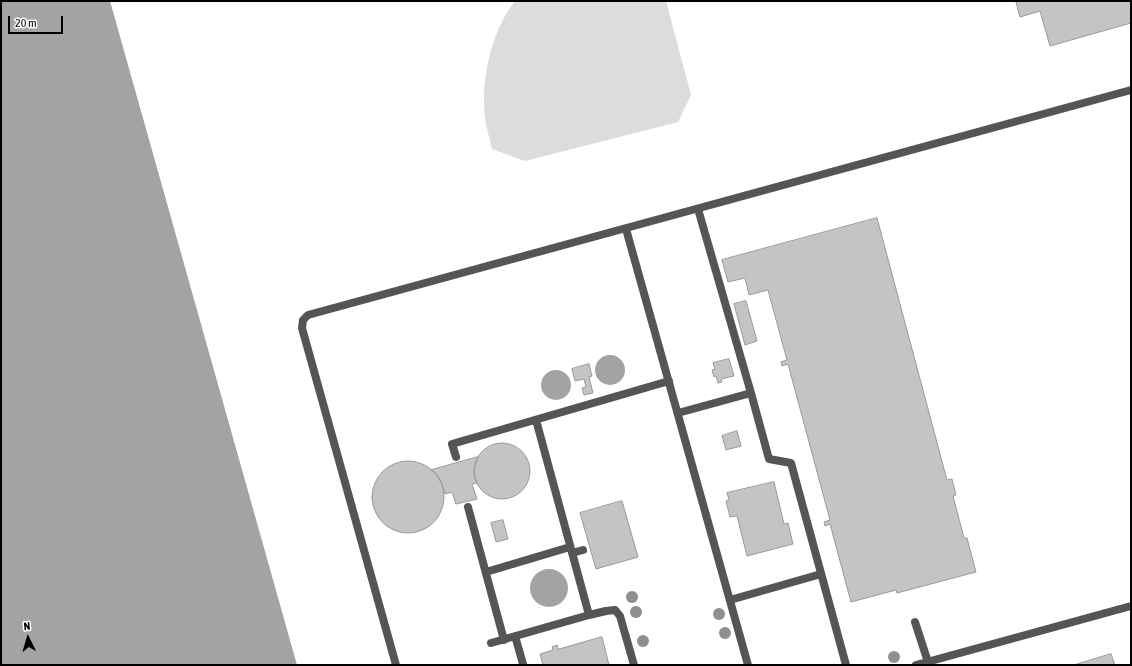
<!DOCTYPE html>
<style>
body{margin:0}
#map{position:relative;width:1132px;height:666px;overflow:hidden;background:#fff;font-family:"Asap Condensed",sans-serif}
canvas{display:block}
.frame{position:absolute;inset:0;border:2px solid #000;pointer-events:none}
.north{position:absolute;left:8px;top:618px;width:40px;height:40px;-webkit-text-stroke:3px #fff;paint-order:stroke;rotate:355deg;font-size:11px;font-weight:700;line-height:16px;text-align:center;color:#000}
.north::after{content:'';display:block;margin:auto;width:14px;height:18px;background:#000;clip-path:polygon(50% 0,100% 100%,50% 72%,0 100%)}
.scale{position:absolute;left:8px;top:16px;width:55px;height:18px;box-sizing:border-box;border:2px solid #000;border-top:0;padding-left:5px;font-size:12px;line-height:14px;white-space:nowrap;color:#000;-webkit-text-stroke:3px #fff;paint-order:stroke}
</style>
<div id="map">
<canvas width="1132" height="666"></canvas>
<div class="frame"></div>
<div class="north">N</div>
<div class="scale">20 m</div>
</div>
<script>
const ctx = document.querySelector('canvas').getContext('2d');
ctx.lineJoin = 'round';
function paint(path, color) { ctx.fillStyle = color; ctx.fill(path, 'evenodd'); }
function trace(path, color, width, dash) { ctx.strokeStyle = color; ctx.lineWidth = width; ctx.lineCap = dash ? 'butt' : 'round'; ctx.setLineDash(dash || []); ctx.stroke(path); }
paint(new Path2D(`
 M515 1H666L691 95 678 122 525 161 492 149C490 141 488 133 486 124 479 85 490 33 515 1Z`), '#dcdcdc');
paint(new Path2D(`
 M1 1H110L297 665H1Z
 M595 370a15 15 0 1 1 30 0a15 15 0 1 1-30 0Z
 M541 385a15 15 0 1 1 30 0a15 15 0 1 1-30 0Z
 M530 588a19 19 0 1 1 38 0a19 19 0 1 1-38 0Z`), '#a3a3a3');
const building = new Path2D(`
 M1019 1H1131V23L1050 46 1040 11 1020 17 1016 2Z
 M877 218 947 480 952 479 956 495 953 496 964 538H967L976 572 897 593 896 590 851 602 830 524 825 526 824 522 830 520 788 364 782 366 781 362 787 360 768 290 749 295 745 278 728 282 722 260Z
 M746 301 757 341 745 345 734 304Z
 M729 359 734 376 721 379 722 382 718 383 716 376 714 377 712 370 715 369 713 363Z
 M589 364 592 376 589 377 593 393 584 395 582 388 586 387 584 379 575 381 572 369Z
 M737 431 741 446 726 450 722 436Z
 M474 471a28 28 0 1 1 56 0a28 28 0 1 1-56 0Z
 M478 457 475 465 474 474 477 483 472 484 477 499 456 504 452 492 445 494 442 483 436 473 431 470Z
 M372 497a36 36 0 1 1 72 0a36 36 0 1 1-72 0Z
 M774 482 784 524 788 523 793 544 747 556 737 516 730 517 726 501 729 499 727 493Z
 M622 501 638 557 596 569 580 513Z
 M503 520 508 539 496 542 491 523Z
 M602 637 609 665H543L540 654 553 650 552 647 557 645 558 649Z
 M1111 654 1115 665H1074Z`);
paint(building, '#c4c4c4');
trace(building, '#999', 1);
trace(new Path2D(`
 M698 209 751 393
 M626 229 748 665
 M678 413 751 393 769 459 791 463 846 665
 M536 420 589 615
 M456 457 452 444 669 381
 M468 507 504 640
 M572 553 583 550
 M486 572 570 547
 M730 600 821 574
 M915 622 928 662
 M515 636 523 664
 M491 643 589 615 606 611 615 610 620 616 634 665
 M396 665 302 328 303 320 308 315 1131 90
 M916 665 1131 606`), '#555', 8);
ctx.fillStyle = '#8f8f8f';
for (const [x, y] of [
 [632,597],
 [636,612],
 [719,614],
 [725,633],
 [643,641],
 [894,657]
]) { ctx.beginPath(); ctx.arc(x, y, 6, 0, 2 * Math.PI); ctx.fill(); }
</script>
